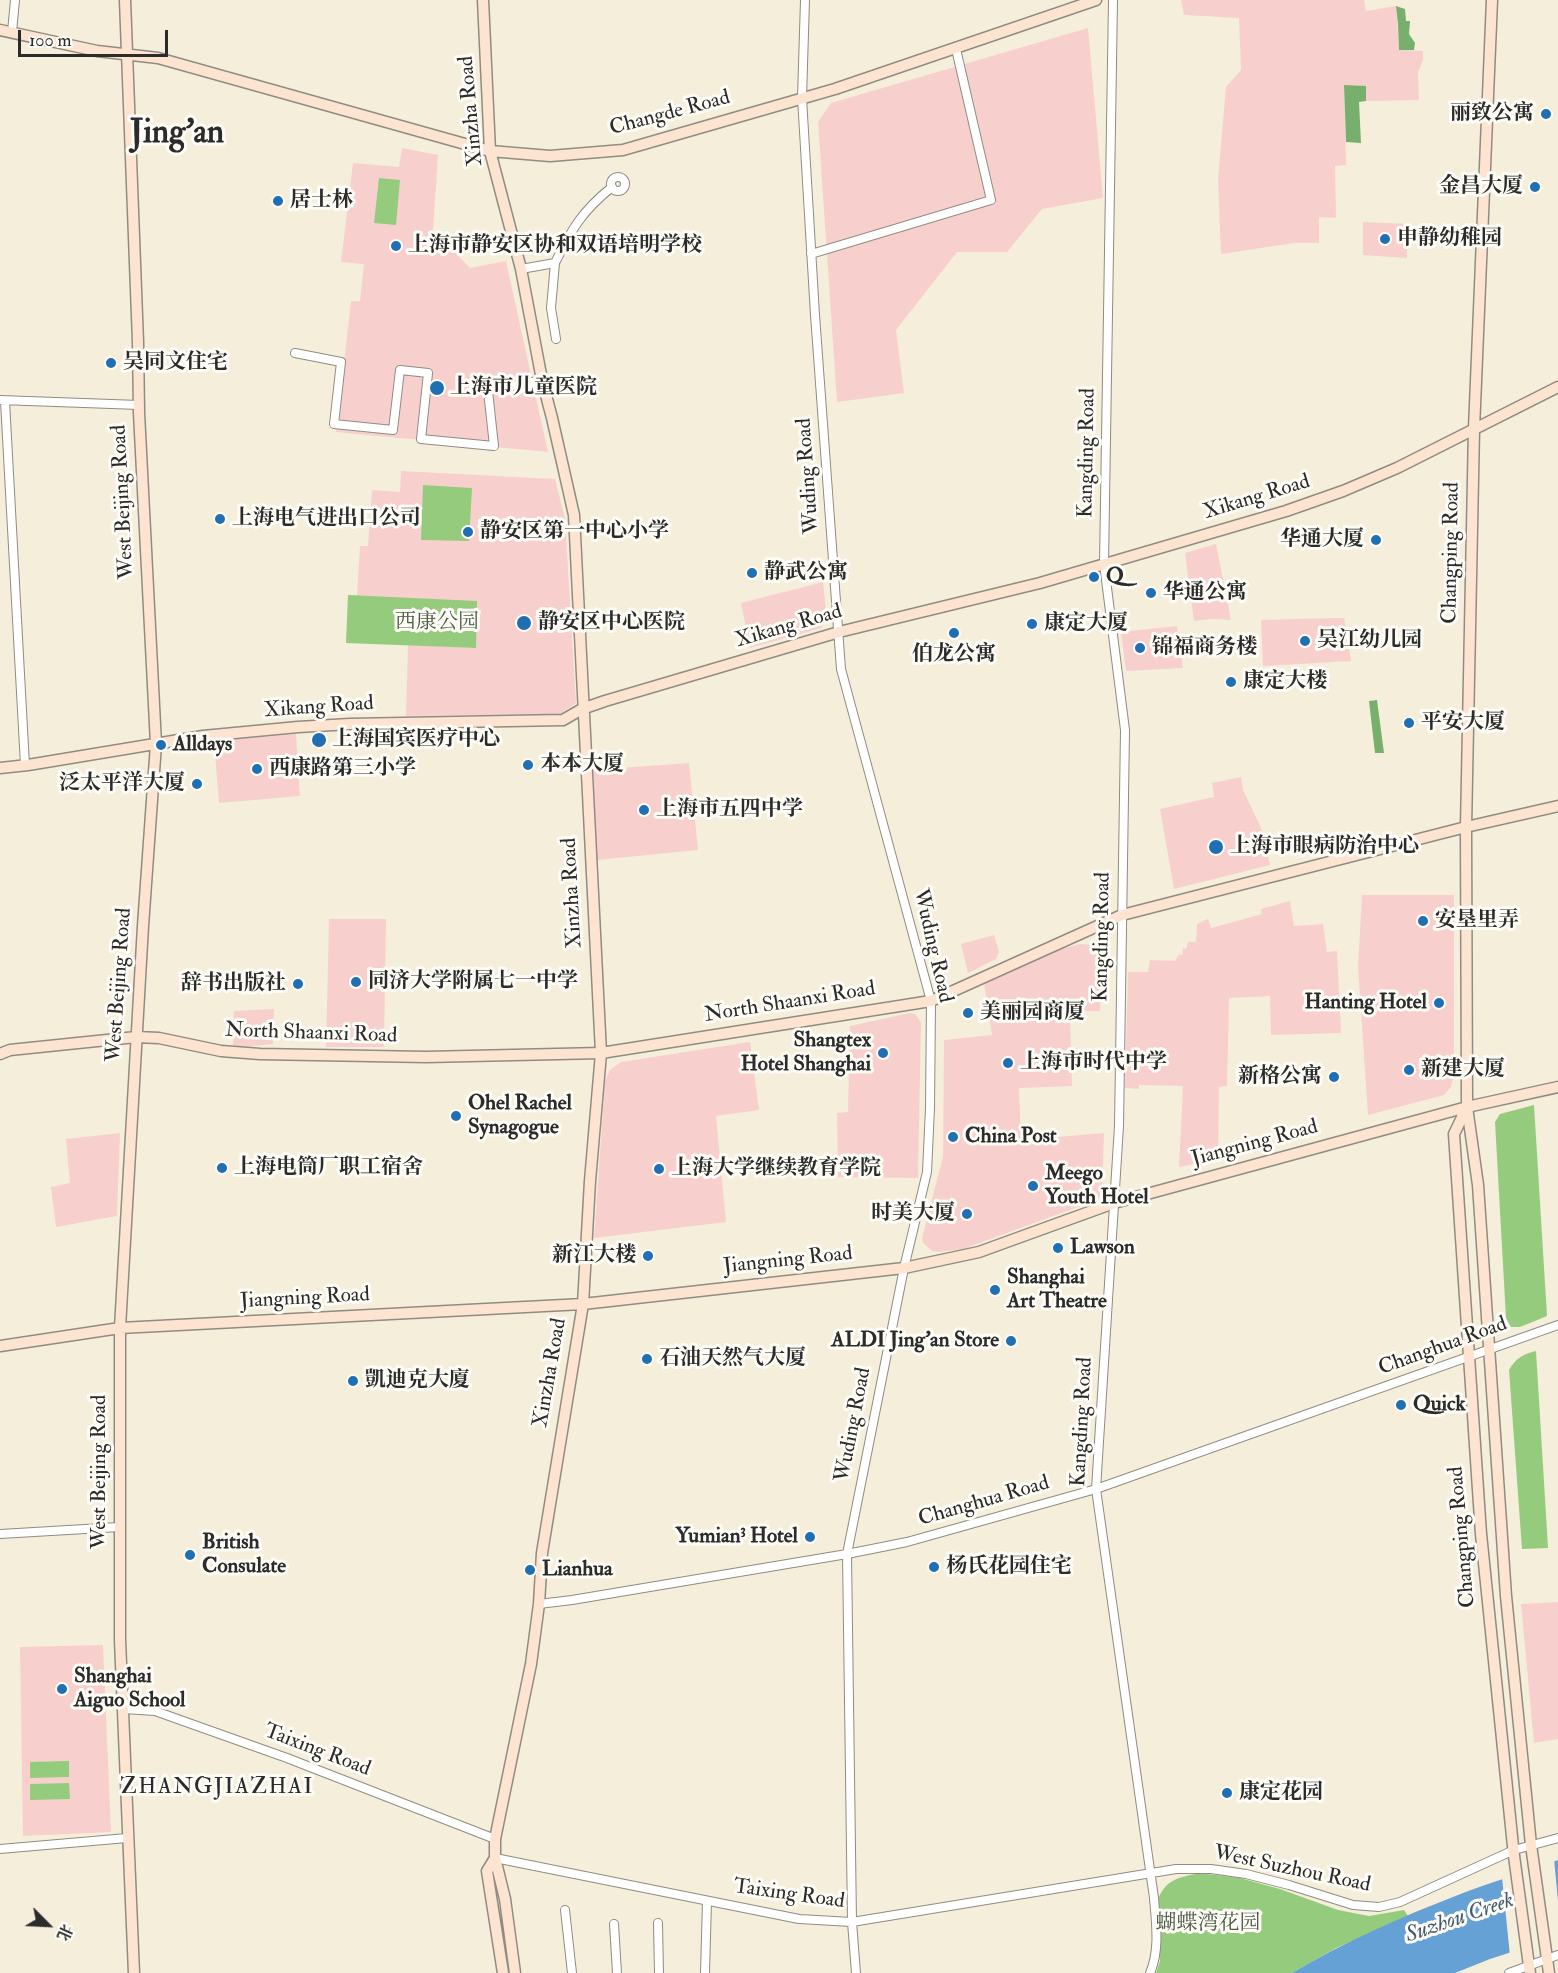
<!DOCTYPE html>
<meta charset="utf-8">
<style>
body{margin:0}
#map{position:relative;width:1558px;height:1973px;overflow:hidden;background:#f5eedb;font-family:"IM FELL Double Pica","Noto Serif SC",serif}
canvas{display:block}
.north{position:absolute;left:18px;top:1895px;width:60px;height:60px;-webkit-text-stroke:4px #fdfcf7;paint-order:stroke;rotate:114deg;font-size:16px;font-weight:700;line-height:24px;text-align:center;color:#2b2b2b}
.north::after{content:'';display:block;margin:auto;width:21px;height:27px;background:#2b2b2b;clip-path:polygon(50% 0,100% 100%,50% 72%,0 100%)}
.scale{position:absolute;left:18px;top:30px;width:150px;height:27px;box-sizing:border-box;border:3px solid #2b2b2b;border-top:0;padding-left:8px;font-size:18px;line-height:21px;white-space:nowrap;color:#2b2b2b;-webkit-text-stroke:4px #fdfcf7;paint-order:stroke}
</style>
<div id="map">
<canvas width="1558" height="1973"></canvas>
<div class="north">北</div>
<div class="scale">100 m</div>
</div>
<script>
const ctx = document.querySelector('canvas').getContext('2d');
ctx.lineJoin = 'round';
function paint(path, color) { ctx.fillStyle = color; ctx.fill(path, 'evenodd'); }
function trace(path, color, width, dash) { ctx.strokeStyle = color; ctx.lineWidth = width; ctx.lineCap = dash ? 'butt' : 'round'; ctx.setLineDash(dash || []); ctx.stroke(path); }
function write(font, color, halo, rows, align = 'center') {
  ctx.font = font + ' "IM FELL Double Pica","Noto Serif SC",serif'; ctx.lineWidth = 6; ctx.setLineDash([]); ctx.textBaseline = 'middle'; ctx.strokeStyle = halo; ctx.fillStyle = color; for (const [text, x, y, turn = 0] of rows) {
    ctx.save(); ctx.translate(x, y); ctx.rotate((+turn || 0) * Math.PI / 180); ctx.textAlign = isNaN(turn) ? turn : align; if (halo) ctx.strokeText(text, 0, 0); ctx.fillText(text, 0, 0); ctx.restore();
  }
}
paint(new Path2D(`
 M1181 0H1364L1366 11 1396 6 1399 50 1423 51V60L1418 72 1419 100 1366 101V86H1344L1346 165 1335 166 1336 218 1319 217V243H1294L1221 254 1218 179 1226 87 1241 70 1239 18 1184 15Z
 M1088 28 1103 198 1042 209 1007 252H957L896 330 904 393 837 402 818 122 831 103Z
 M402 148 438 155 433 230 470 268 506 261 548 452 336 432 351 301H360L364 264 341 262 353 163 399 167Z
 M1363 222 1408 224 1407 258 1363 255Z
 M401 471 555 479 565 518 576 703 560 714 406 716 408 645 475 648 357 596 360 546H368L372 490 400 492Z
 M1216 544 1231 620 1210 619 1194 621 1185 553Z
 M823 582 827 620 821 628 750 648 741 603Z
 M1332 618H1344L1351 661 1263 666 1261 620Z
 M1177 626 1183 668 1126 671 1121 632Z
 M296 734 300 796 219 803 214 741Z
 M689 763 698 850 597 860 591 770Z
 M1241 777 1243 790 1262 830 1270 865 1174 889 1160 809 1214 797 1212 783Z
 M1362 895H1454V1074L1451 1087 1444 1095 1368 1115 1358 967Z
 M1290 901 1294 926 1323 924 1327 952 1337 951 1341 1033 1271 1035 1270 996 1229 998 1227 1086 1219 1087 1218 1159 1179 1167 1183 1086 1139 1085V1089L1125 1088 1128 972H1148L1150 960 1175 961 1179 954 1182 955 1183 948 1186 949 1188 942H1196L1197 924 1208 919 1211 928 1262 914 1261 909Z
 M329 919H386L384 1047H326Z
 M994 935 999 952 996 959 968 973 961 944Z
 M1080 944 1096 945 1101 950 1103 956 1100 1011 1070 1012 1072 1086 1019 1088 1021 1140 1104 1133 1102 1191 1100 1196 1097 1200 963 1249 938 1252 932 1251 923 1243 922 1238 943 1157 944 1040 992 1035 984 983 1062 949Z
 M274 1009 273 1044 233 1048 234 1011Z
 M910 1013 915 1014 921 1022 918 1178 838 1177 837 1113 848 1112 850 1026Z
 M750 1042 759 1110 716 1116 726 1222 594 1238 605 1081 610 1070 621 1062Z
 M120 1133 117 1216 56 1227 51 1187 70 1183 66 1139Z
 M1558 1602V1739L1534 1743 1521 1604Z
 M103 1645 111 1832 23 1836 20 1647Z`), '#f7d0ce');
paint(new Path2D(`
 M379 178 400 180 396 225 374 223Z
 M423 485 472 488 469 541 421 540Z
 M348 595 477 601 476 648 346 643Z
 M1534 1105 1547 1316 1520 1327H1511L1506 1318 1495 1122 1500 1114Z
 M1536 1351 1548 1548 1522 1549 1509 1370C1516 1358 1523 1354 1536 1351Z
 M69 1761V1777L30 1778V1762Z
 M69 1783 70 1799 30 1800V1784Z
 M1199 1873 1240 1878 1280 1889 1338 1910 1369 1916 1404 1910 1408 1916 1336 1948 1292 1973H1156L1160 1961 1157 1903C1164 1879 1178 1878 1199 1873Z`), '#95cb7d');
paint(new Path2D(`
 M1396 6 1405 9 1406 21H1410L1409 34 1415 43 1414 50H1399L1398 25Z
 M1344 85 1366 86V101L1359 102 1361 143 1346 142Z
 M1377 700 1384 753H1375L1369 701Z`), '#78af6c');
paint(new Path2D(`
 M1558 1860V1937L1490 1959 1455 1973H1292C1344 1942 1401 1917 1458 1895 1491 1882 1525 1872 1558 1860Z`), '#66a1d6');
paint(new Path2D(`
 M1554 1859 1558 1901V1940L1510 1956 1502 1877Z`), '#f5eedb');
const street = new Path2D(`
 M805 0 802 98 815 315 841 669 931 1001 930 1108 927 1172 904 1268 847 1554 852 1922 856 1973
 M1113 0 1104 564 1125 730 1119 1126 1096 1489 1154 1898C1156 1923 1160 1950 1150 1973
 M12 32 15 0
 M611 184a7 7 0 1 1 14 0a7 7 0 1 1-14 0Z
 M811 254 991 200 956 49
 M555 263C572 229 581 212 612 187
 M521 269 555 263 551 308 556 339
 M295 353 341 362 334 424 393 430 400 370 428 373 421 439 494 446 488 391 542 380
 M0 400 139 405
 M5 401 25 765
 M0 1534 119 1527
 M539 1604 572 1600 847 1554 907 1542 1096 1489 1558 1325
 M124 1709 155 1711 287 1758 495 1839
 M0 1849 127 1838
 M495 1858 799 1919 852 1922 1176 1869H1211L1246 1874 1289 1885 1353 1905 1379 1907 1400 1902 1514 1850 1558 1838
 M565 1910 572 1973
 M658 1923 659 1973
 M614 1924 617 1973
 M705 1973 707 1901
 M1509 1973 1558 1955`);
const secondary = new Path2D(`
 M125 0 138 342 139 413 156 744 143 926 120 1328V1640L134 1973
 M483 0 490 151 521 269 542 380 552 418 574 515 601 1053 590 1181 583 1304 542 1553 539 1604 531 1664 495 1839V1858L505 1899 515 1973
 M1492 0 1474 429 1466 827 1467 1107 1478 1185 1506 1596 1531 1845 1549 1973
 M0 30 97 51 158 58 490 151 550 156 623 150 835 89 1096 0
 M0 768 28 765 203 736 298 727 350 724 563 720 582 709 605 701 839 632 1040 583 1286 511 1343 491 1397 468 1558 387
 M0 1054 10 1050 136 1037 159 1038 221 1051 260 1054 426 1057 601 1053 931 1001 1122 915 1466 827 1558 806
 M1467 1107 1454 1134 1481 1534 1514 1856 1530 1973
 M0 1346 120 1328 583 1304 904 1268 979 1252 1114 1203 1467 1107 1558 1087
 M495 1858 487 1871 503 1973`);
trace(street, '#908c83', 10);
trace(secondary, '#908c83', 13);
trace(street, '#fff', 8);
trace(secondary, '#fde4d1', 10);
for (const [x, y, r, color] of [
 [1546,114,6,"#1f6fb2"],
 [1535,187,6,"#1f6fb2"],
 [278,201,6,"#1f6fb2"],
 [1385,239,6,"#1f6fb2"],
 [396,246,6,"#1f6fb2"],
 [111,363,6,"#1f6fb2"],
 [437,388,8,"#1f6fb2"],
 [220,519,6,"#1f6fb2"],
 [468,532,6,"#1f6fb2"],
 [1376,540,6,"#1f6fb2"],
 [752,573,6,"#1f6fb2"],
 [1094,577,6,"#1f6fb2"],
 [1151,593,6,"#1f6fb2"],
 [524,623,8,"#1f6fb2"],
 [1032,624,6,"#1f6fb2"],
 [954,633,6,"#1f6fb2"],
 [1305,641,6,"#1f6fb2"],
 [1140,648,6,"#1f6fb2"],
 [1231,682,6,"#1f6fb2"],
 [1409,723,6,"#1f6fb2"],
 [319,740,8,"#1f6fb2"],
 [161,745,6,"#1f6fb2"],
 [528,765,6,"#1f6fb2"],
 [257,769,6,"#1f6fb2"],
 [197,784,6,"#1f6fb2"],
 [644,810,6,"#1f6fb2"],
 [1216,847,8,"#1f6fb2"],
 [1423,921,6,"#1f6fb2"],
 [356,982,6,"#1f6fb2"],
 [298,984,6,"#1f6fb2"],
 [1439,1003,6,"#1f6fb2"],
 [968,1013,6,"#1f6fb2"],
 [883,1053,6,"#1f6fb2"],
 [1008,1063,6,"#1f6fb2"],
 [1409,1070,6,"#1f6fb2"],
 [1334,1077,6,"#1f6fb2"],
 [456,1116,6,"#1f6fb2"],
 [953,1137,6,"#1f6fb2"],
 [222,1168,6,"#1f6fb2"],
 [659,1169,6,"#1f6fb2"],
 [1033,1186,6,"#1f6fb2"],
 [967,1214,6,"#1f6fb2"],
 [1058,1248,6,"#1f6fb2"],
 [648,1256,6,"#1f6fb2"],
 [995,1290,6,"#1f6fb2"],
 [1011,1341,6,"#1f6fb2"],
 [647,1359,6,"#1f6fb2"],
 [353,1381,6,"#1f6fb2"],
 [1401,1405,6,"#1f6fb2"],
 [810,1537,6,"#1f6fb2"],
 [190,1555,6,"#1f6fb2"],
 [934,1567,6,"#1f6fb2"],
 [530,1570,6,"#1f6fb2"],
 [62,1689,6,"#1f6fb2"],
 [1227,1793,6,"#1f6fb2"]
]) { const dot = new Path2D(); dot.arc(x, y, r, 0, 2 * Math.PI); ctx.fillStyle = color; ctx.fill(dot); trace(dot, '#fdfcf7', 2); }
write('21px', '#2b2b2b', '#fdfcf7', [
 ["Xinzha Road",472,111,-95],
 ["Changde Road",670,114,-15],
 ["Kangding Road",1088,453,-89],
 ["Wuding Road",809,476,-94],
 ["Xikang Road",1257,498,-17],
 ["West Beijing Road",124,502,-93],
 ["Changping Road",1452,553,-89],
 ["Xikang Road",789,627,-16],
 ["Xikang Road",319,708,-4],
 ["Xinzha Road",573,893,-93],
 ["Kangding Road",1103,937,-89],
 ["Wuding Road",932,946,77],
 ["West Beijing Road",120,985,-86],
 ["North Shaanxi Road",790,1003,-9],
 ["North Shaanxi Road",311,1034,2],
 ["Jiangning Road",1255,1144,-15],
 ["Jiangning Road",788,1261,-6],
 ["Jiangning Road",305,1299,-3],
 ["Changhua Road",1443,1347,-20],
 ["Xinzha Road",551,1373,-80],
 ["Kangding Road",1083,1422,-87],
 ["Wuding Road",854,1425,-79],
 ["West Beijing Road",100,1472,-90],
 ["Changhua Road",984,1502,-16],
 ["Changping Road",1463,1537,-95],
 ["Taixing Road",317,1751,21],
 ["West Suzhou Road",1292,1870,12],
 ["Taixing Road",789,1895,8]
]);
write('bold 21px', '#2b2b2b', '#fdfcf7', [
 ["丽致公寓",1534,114,"right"],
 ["金昌大厦",1523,187,"right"],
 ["居士林",290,201],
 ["申静幼稚园",1397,239],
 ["上海市静安区协和双语培明学校",408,246],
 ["吴同文住宅",123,363],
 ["上海市儿童医院",450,388],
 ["上海电气进出口公司",232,519],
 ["静安区第一中心小学",480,532],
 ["华通大厦",1364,540,"right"],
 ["静武公寓",764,573],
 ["Q",1106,577],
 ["华通公寓",1163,593],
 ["静安区中心医院",538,623],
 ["康定大厦",1044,624],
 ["吴江幼儿园",1317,641],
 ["锦福商务楼",1152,648],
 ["伯龙公寓",954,655,"center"],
 ["康定大楼",1243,682],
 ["平安大厦",1421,723],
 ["上海国宾医疗中心",332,740],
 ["Alldays",173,745],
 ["本本大厦",540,765],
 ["西康路第三小学",269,769],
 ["泛太平洋大厦",185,784,"right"],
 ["上海市五四中学",656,810],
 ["上海市眼病防治中心",1230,847],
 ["安垦里弄",1435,921],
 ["同济大学附属七一中学",368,982],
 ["辞书出版社",286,984,"right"],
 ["Hanting Hotel",1427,1003,"right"],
 ["美丽园商厦",980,1013],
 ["Shangtex",871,1041,"right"],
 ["Hotel Shanghai",871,1065,"right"],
 ["上海市时代中学",1020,1063],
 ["新建大厦",1421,1070],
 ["新格公寓",1322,1077,"right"],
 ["Ohel Rachel",468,1104],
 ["Synagogue",468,1128],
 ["China Post",965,1137],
 ["上海电筒厂职工宿舍",234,1168],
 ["上海大学继续教育学院",671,1169],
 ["Meego",1045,1174],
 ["Youth Hotel",1045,1198],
 ["时美大厦",955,1214,"right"],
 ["Lawson",1070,1248],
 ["新江大楼",636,1256,"right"],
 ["Shanghai",1007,1278],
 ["Art Theatre",1007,1302],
 ["ALDI Jing'an Store",999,1341,"right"],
 ["石油天然气大厦",659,1359],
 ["凱迪克大廈",365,1381],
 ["Quick",1413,1405],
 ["Yumian³ Hotel",798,1537,"right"],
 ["British",202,1543],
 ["Consulate",202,1567],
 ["杨氏花园住宅",946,1567],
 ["Lianhua",542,1570],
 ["Shanghai",74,1677],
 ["Aiguo School",74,1701],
 ["康定花园",1239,1793]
], 'left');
write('21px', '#4b5b44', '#fdfcf7', [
 ["西康公园",437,623],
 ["蝴蝶湾花园",1208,1924]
]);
ctx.letterSpacing = '1.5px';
write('22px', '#2b2b2b', '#fdfcf7', [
 ["ZHANGJIAZHAI",217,1788]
]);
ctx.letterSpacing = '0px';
write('italic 22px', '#435a6f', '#fdfcf7', [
 ["Suzhou Creek",1460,1919,-19]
]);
write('bold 33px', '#2b2b2b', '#fdfcf7', [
 ["Jing'an",177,135]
]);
</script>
